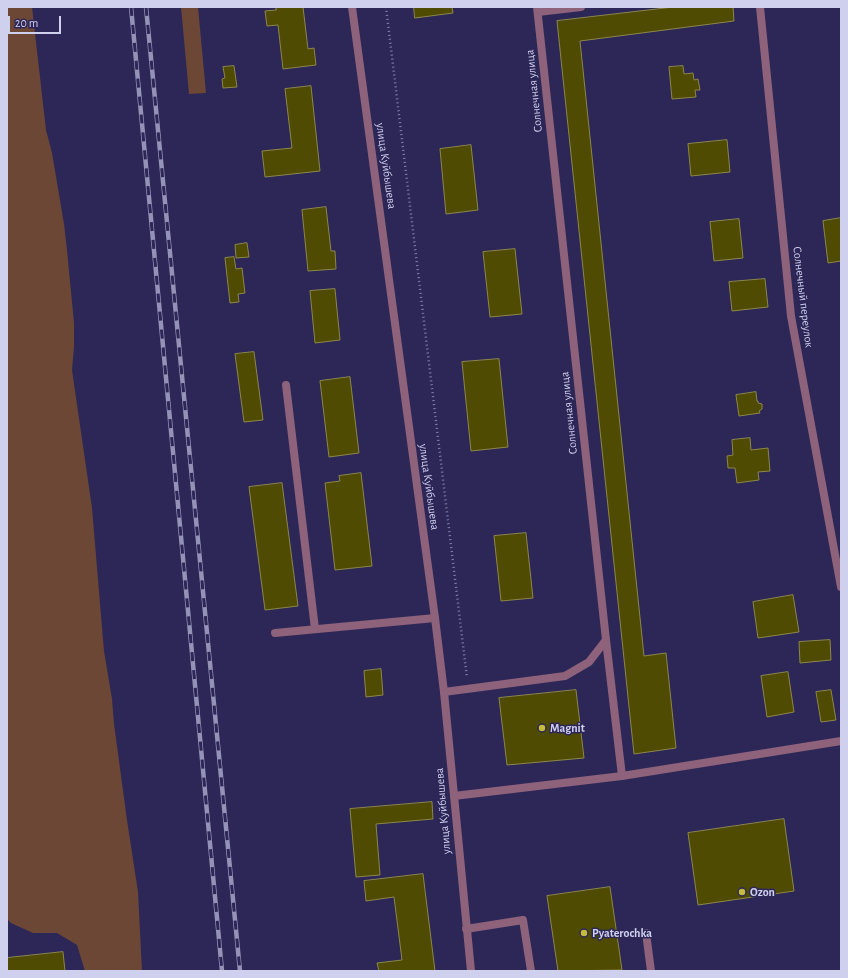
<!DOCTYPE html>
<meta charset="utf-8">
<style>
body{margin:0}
#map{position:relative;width:848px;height:978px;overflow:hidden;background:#2c2757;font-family:"Alegreya Sans",sans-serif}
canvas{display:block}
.frame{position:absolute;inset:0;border:8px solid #cfcfee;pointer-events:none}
.scale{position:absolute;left:8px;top:16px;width:53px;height:18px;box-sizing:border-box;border:2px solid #cfcfee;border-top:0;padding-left:5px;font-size:12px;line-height:14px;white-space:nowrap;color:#cfcfee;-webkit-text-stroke:3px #2c2757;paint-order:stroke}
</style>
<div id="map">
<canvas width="848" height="978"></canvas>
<div class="frame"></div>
<div class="scale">20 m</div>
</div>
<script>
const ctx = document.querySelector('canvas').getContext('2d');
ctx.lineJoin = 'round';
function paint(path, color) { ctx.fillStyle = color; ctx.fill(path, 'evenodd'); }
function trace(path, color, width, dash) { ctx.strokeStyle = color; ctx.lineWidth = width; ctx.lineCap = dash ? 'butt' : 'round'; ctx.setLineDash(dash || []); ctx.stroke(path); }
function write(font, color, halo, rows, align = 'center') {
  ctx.font = font + ' "Alegreya Sans",sans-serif'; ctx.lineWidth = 3; ctx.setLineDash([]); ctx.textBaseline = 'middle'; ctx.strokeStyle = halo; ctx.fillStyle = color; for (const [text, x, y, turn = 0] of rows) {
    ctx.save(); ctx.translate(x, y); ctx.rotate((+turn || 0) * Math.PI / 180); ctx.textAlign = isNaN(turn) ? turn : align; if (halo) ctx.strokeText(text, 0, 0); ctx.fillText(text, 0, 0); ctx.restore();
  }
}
paint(new Path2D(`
 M7 7H32L46 130 52 153 64 224 67 250 74 323V347L72 370 92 508 104 651 112 699 114 724 127 820 138 892 142 971H85L77 945 57 933H33L11 923 7 919Z
 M181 7H198L206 93 189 94Z`), '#6c4736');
const building = new Path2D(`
 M276 7H303L308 49 314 48 316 65 283 69 278 25 267 26 265 11 276 10Z
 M414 7H452L453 13 415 18Z
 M674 7H733L734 21 580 41 644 656 666 653 676 748 634 754 557 21Z
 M234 66 237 87 223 88 222 79 225 78 223 67Z
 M683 66 684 74 693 73 694 80 698 79 700 90H695L696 97 672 99 669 67Z
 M311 86 320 171 265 177 262 151 292 148 285 89Z
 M727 140 730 172 691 176 688 144Z
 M471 145 478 210 446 214 440 149Z
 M326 207 331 251H335L336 269 308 271 302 210Z
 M841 218V261L828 263 823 221Z
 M739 219 743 258 714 261 710 222Z
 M247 243 249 257 236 258 235 245Z
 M515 249 522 314 490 317 483 252Z
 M234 257 236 269 242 268 245 293 238 294 239 302 230 303 225 258Z
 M765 279 768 307 732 311 729 282Z
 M335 289 340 340 315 343 310 291Z
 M254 352 263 420 244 422 235 354Z
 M499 359 508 447 471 451 462 362Z
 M350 377 359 453 329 457 320 381Z
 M756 392 757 401H758V403L762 404V409L759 411 760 413 739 416 736 395Z
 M750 438 751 450 768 448 770 471 758 472 759 480 737 483 735 468H728L727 456 733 455 732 440Z
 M361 473 372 566 335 570 325 483 340 481 339 476Z
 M282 483 298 606 265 610 249 487Z
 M526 533 533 598 501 601 494 536Z
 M793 595 799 632 758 638 753 602Z
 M830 640 831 660 800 663 799 642Z
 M381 669 383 695 366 697 364 671Z
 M788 672 794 712 767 717 761 676Z
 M576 690 584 758 507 765 499 698Z
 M831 690 836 720 821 722 816 692Z
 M432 802 433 819 376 824 380 875 356 877 350 809Z
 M784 819 794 891 698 905 688 833Z
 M423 874 435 971H379L377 963 402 960 394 897 366 901 364 881Z
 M610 887 622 970 558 971 547 896Z
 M63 952 65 971H7V958Z`);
paint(building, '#504b02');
trace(building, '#8c8748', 1);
trace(new Path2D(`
 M386 7 467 678`), '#8380a7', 2.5, [1, 3]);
trace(new Path2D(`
 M286 385 315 629
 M275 633 435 618
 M606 640 622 776
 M466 929 523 920 531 971
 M646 933 651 971`), '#8d627a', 8);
trace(new Path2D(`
 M760 7 791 316 841 587
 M538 12 581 7
 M444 692 565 676 589 662 606 640 537 7
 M454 796 622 776 841 741`), '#8d627a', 8);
trace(new Path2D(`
 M352 7 435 618 444 692 471 971`), '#8d627a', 8);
const rail = new Path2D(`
 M131 7 222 971
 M146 7 240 971`);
trace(rail, '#9492b7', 4.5);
trace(rail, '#2c2757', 3, [9]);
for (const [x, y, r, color] of [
 [542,728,4,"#c5bc3d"],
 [742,892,4,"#c5bc3d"],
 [584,933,4,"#c5bc3d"]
]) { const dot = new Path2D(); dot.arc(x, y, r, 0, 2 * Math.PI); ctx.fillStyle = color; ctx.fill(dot); trace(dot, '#2c2757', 1.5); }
write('12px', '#cfcfee', '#2c2757', [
 ["Солнечная улица",534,91,-96],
 ["улица Куйбышева",386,166,82],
 ["Солнечный переулок",803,297,83],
 ["Солнечная улица",569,413,-96],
 ["улица Куйбышева",429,487,82],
 ["улица Куйбышева",443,811,-95]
]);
write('bold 12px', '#cfcfee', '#2c2757', [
 ["Magnit",550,728],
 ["Ozon",750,892],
 ["Pyaterochka",592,933]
], 'left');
</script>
